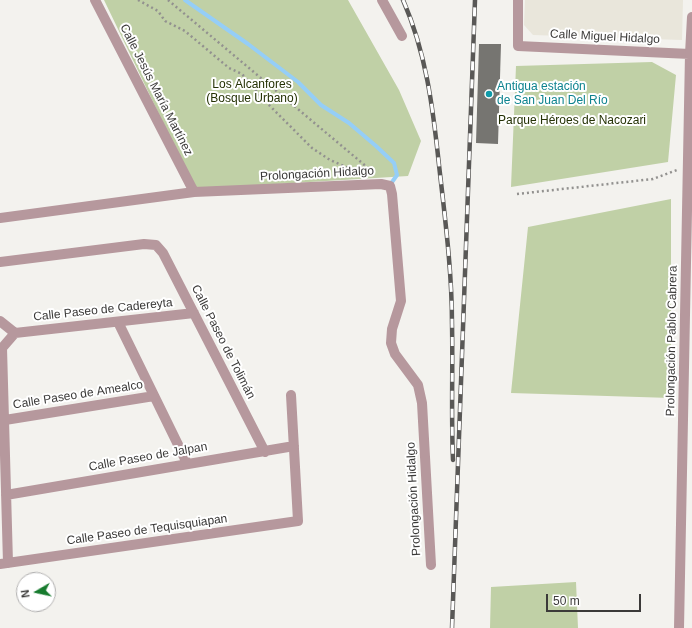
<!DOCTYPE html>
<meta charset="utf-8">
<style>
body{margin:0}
#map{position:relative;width:692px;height:628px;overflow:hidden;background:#f3f2ee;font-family:Arial,sans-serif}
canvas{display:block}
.north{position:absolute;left:16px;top:572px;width:40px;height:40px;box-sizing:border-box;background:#fff;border:1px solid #b1b0b0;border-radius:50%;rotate:261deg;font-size:11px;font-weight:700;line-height:16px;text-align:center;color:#3b3a39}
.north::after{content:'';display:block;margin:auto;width:14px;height:18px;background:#177b2e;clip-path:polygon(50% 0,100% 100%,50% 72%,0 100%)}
.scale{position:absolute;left:546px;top:594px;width:95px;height:18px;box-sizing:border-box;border:2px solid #3b3a39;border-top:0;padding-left:5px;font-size:12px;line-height:14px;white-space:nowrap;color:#3b3a39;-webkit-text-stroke:3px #fff;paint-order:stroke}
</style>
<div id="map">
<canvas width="692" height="628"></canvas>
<div class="north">N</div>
<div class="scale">50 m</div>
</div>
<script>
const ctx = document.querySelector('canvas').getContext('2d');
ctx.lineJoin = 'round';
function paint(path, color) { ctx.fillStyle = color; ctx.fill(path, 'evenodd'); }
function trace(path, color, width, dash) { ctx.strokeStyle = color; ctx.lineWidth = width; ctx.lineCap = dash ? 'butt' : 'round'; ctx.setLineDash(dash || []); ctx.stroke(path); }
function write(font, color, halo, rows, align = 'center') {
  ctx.font = font + ' Arial,sans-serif'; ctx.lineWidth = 4; ctx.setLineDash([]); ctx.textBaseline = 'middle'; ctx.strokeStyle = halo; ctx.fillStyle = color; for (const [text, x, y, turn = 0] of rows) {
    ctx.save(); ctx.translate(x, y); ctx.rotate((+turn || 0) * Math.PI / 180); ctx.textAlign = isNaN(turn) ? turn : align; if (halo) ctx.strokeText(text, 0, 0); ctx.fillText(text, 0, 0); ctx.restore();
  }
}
paint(new Path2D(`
 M525 0H683L682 40 533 35 524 25Z`), '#e9e6db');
paint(new Path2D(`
 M104 0H348L399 90 421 141 408 176 195 189Z
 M652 62 676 75 668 162 511 187 516 66Z
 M671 199V398L511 393 528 227Z
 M576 582 578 628H490L491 587Z`), '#c0d0a6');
trace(new Path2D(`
 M185 0 248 44 298 82 321 105 349 123 376 146 394 163 397 175 390 185`), '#95cef7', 4);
paint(new Path2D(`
 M479 44H501L498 144 476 143Z`), '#767571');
trace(new Path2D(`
 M138 0 158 11 165 21 185 31 229 68 242 74 262 98 312 148 330 160 360 173
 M168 0 374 173
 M517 194 653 179 677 170`), '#92918f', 2.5, [2, 3]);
trace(new Path2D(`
 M95 0 194 192
 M382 0 402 36
 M518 0V46L690 54 679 628
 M0 218 194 192 381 184 390 186 392 194 401 301 392 329 391 343 395 354 418 385 422 403 431 565
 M0 262 144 244 156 245 163 253 265 452
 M0 321 15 333
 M118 322 187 463
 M15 333 194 313
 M2 348 8 563
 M2 348 15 333
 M5 420 154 396
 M6 495 294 446
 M0 564 298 521 291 395`), '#b6989d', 10);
trace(new Path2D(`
 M692 17 690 54H692`), '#b6989d', 10);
const rail = new Path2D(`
 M403 0C426 52 433 108 439 165 445 218 452 271 452 324 453 370 451 415 453 460
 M452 628 475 0`);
trace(rail, '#595856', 4.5);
trace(rail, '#fff', 3, [9]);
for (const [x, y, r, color] of [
 [489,94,4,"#0f9aa8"]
]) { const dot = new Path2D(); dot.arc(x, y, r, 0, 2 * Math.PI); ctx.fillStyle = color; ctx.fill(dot); trace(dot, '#fff', 1.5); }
write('12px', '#3b3a39', '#fff', [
 ["Calle Miguel Hidalgo",605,37,3],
 ["Calle Jesús María Martínez",156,90,63],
 ["Prolongación Hidalgo",317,174,-3],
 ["Calle Paseo de Cadereyta",103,310,-6],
 ["Prolongación Pablo Cabrera",672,341,-89],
 ["Calle Paseo de Tolimán",223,342,63],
 ["Calle Paseo de Amealco",78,395,-9],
 ["Calle Paseo de Jalpan",148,457,-10],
 ["Prolongación Hidalgo",414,499,-93],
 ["Calle Paseo de Tequisquiapan",147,530,-8]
]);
write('12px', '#253205', '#fff', [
 ["Los Alcanfores",252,85],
 ["(Bosque Urbano)",252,99],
 ["Parque Héroes de Nacozari",572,121]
]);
write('12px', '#0d838f', '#fff', [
 ["Antigua estación",497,87],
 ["de San Juan Del Río",497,101]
], 'left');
</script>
